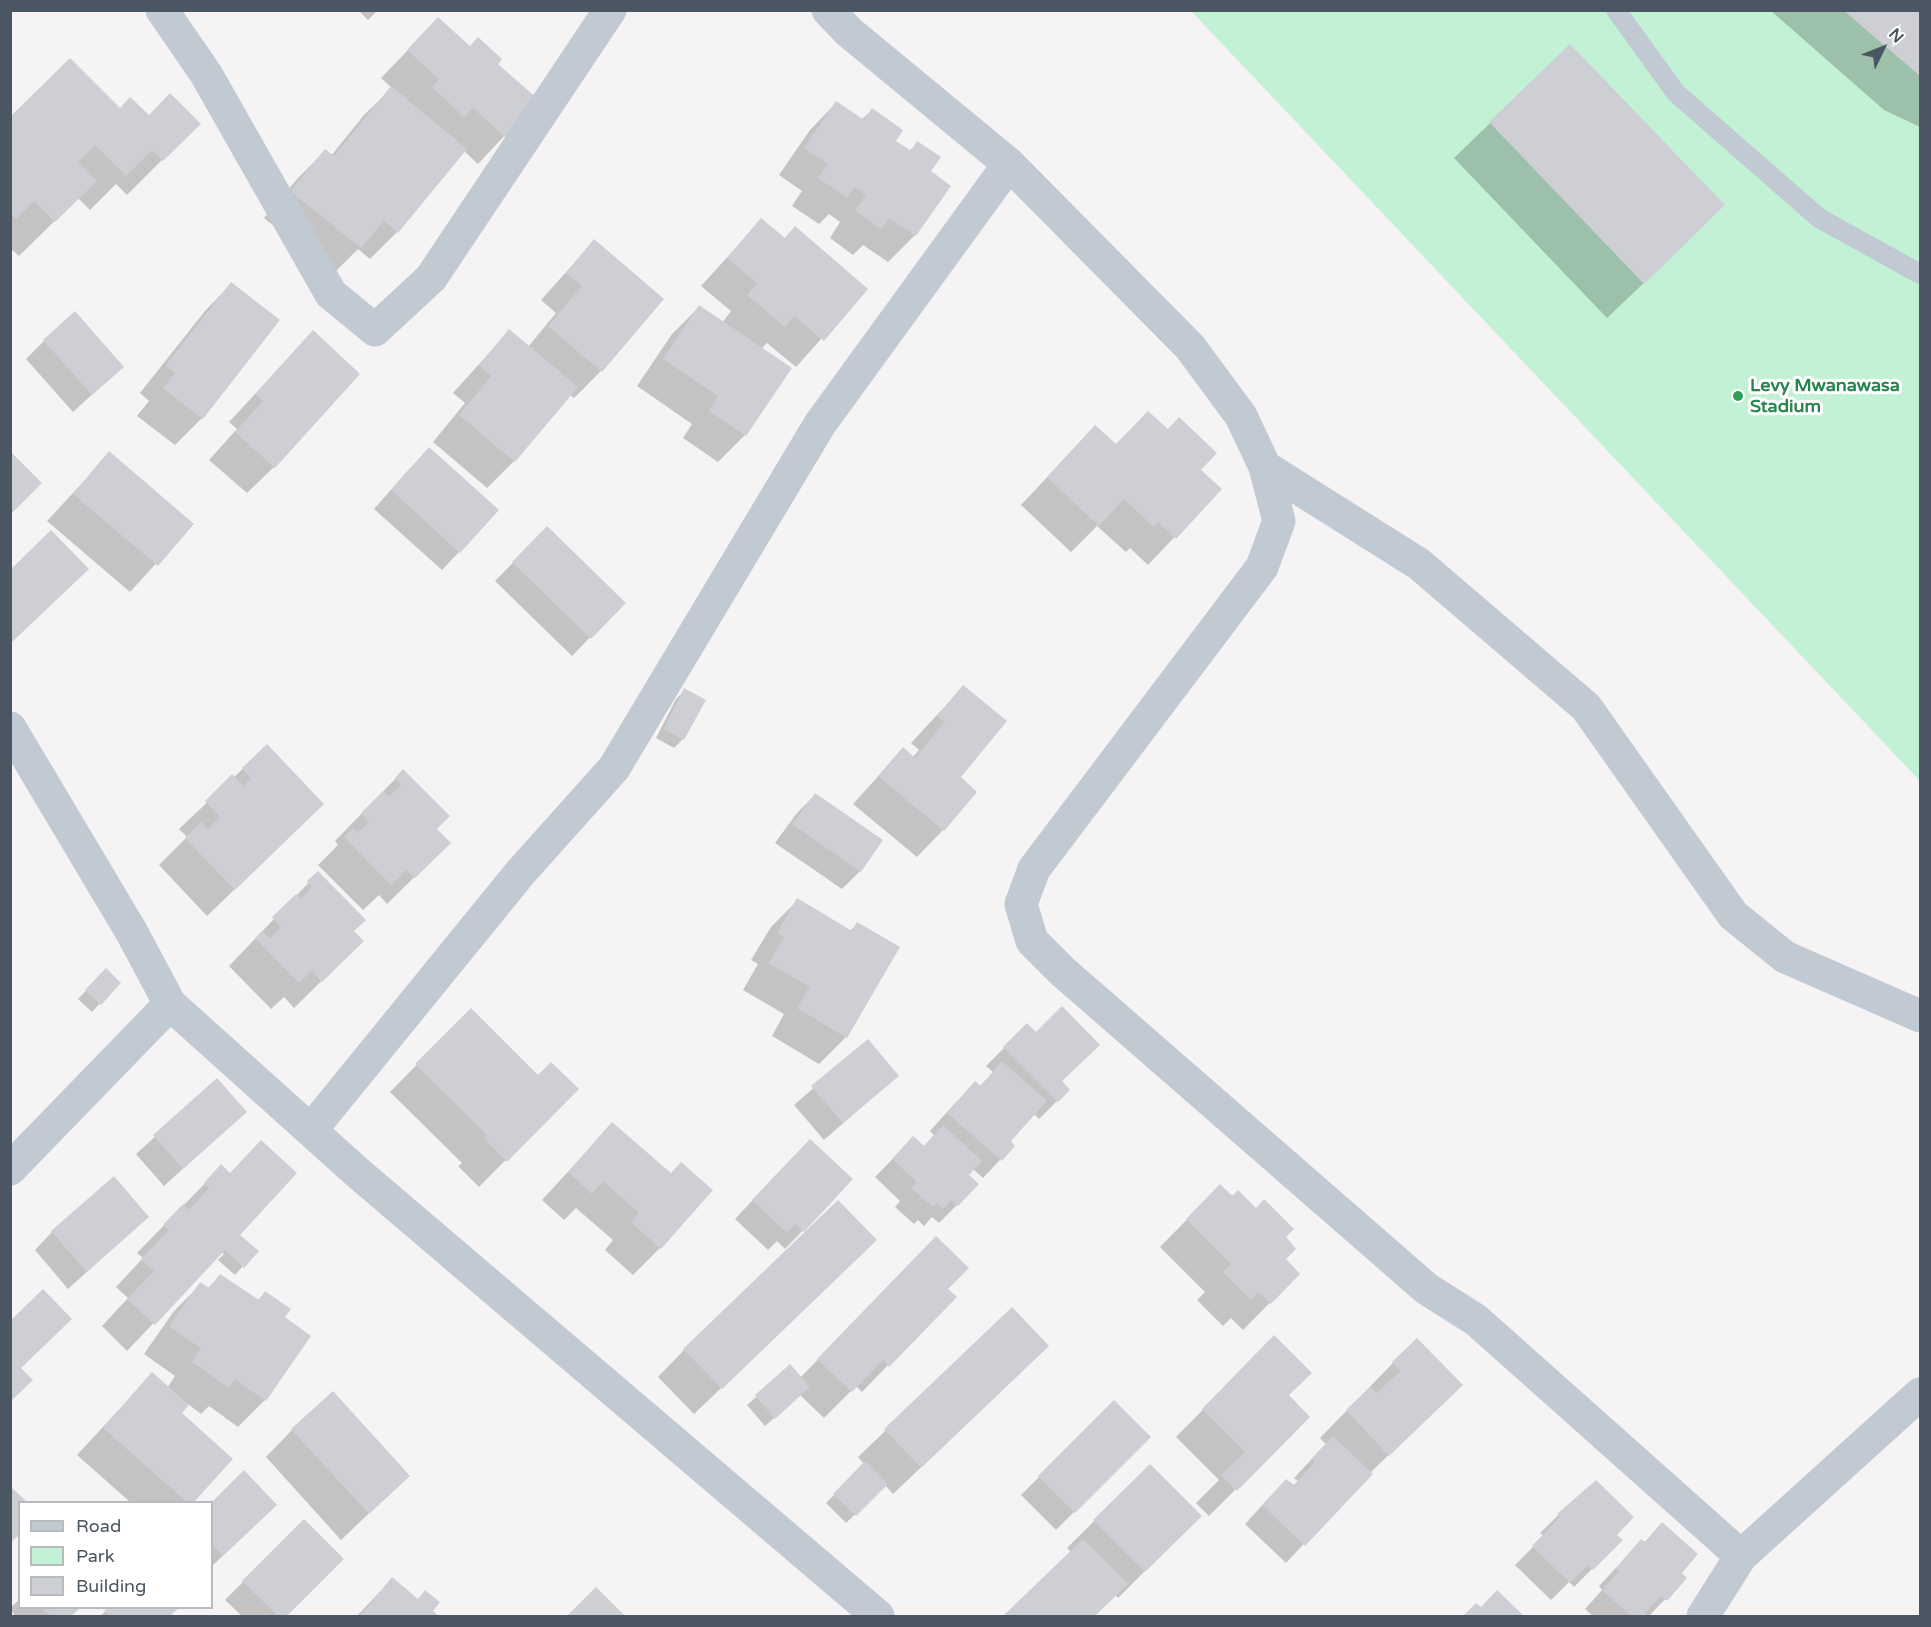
<!DOCTYPE html>
<style>
body{margin:0}
#map{position:relative;width:1931px;height:1627px;overflow:hidden;background:#f5f3f3;font-family:"Varela Round",sans-serif}
canvas{display:block}
.frame{position:absolute;inset:0;border:12px solid #4a5661;pointer-events:none}
.legend{position:absolute;left:18px;top:1501px;width:195px;height:108px;box-sizing:border-box;background:#fff;border:2px solid #b7bbc0;margin:0;padding:8px 10px;list-style:none;font-size:18px;color:#4a5661}
.legend li{display:flex;align-items:center;gap:12px;height:30px}
.legend b{width:30px;border:2px solid #b7bbc0}
.north{position:absolute;left:1853px;top:18px;width:60px;height:60px;-webkit-text-stroke:4px #fff;paint-order:stroke;rotate:47deg;font-size:16px;font-weight:700;line-height:24px;text-align:center;color:#4a5661}
.north::after{content:'';display:block;margin:auto;width:21px;height:27px;background:#4a5661;clip-path:polygon(50% 0,100% 100%,50% 72%,0 100%)}
</style>
<div id="map">
<canvas width="1931" height="1627"></canvas>
<div class="frame"></div>
<ul class="legend">
<li><b style="height:8px;background:#c1cad2"></b>Road</li>
<li><b style="height:16px;background:#c3f1d5"></b>Park</li>
<li><b style="height:16px;background:#cdcfd5"></b>Building</li>
</ul>
<div class="north">N</div>
</div>
<script>
const ctx = document.querySelector('canvas').getContext('2d');
ctx.lineJoin = 'round';
function paint(path, color) { ctx.fillStyle = color; ctx.fill(path, 'evenodd'); }
function trace(path, color, width, dash) { ctx.strokeStyle = color; ctx.lineWidth = width; ctx.lineCap = dash ? 'butt' : 'round'; ctx.setLineDash(dash || []); ctx.stroke(path); }
function write(font, color, halo, rows, align = 'center') {
  ctx.font = font + ' "Varela Round",sans-serif'; ctx.lineWidth = 6; ctx.setLineDash([]); ctx.textBaseline = 'middle'; ctx.strokeStyle = halo; ctx.fillStyle = color; for (const [text, x, y, turn = 0] of rows) {
    ctx.save(); ctx.translate(x, y); ctx.rotate((+turn || 0) * Math.PI / 180); ctx.textAlign = isNaN(turn) ? turn : align; if (halo) ctx.strokeText(text, 0, 0); ctx.fillText(text, 0, 0); ctx.restore();
  }
}
paint(new Path2D(`
 M1191 11H1920V781Z`), '#c3f1d5');
paint(new Path2D(`
 M358 10H378L368 20Z
 M1770 10H1920V127L1884 110Z
 M438 19 470 48 496 64 537 101 478 164 464 151 397 232 370 259 358 249 333 274 264 218 298 178 325 151 331 156 364 115 392 88 381 78Z
 M1570 46 1688 241 1607 318 1454 158Z
 M836 103 861 120 872 110 894 141 909 151 918 143 929 172 915 235 888 262 863 245 853 255 830 238 840 222 829 214 819 224 792 206 802 191 779 175 810 130Z
 M120 110 149 117 198 124 127 195 116 184 90 210 78 198 19 256 10 248V119Z
 M761 220 784 239 795 228 866 289 796 367 767 343 761 349 789 368 745 435 718 462 683 438 692 424 637 386 672 334 699 307 722 323 731 311 701 286Z
 M594 241 662 299 601 371 574 398 569 394 514 461 487 488 433 442 465 403 453 393 509 331 528 347 556 313 541 300Z
 M231 284 278 321 202 418 175 445 137 416 149 401 140 393 205 311Z
 M313 332 274 467 247 493 209 460 237 429 229 422Z
 M44 341 122 367 73 412 26 359Z
 M1116 445 1199 470 1220 489 1148 565 1130 548 1126 552 1097 526 1071 552 1021 505 1069 454Z
 M110 453 192 524 130 592 47 521Z
 M411 467 459 552 442 570 374 509Z
 M547 528 623 603 572 656 495 581Z
 M963 687 959 777 943 830 917 857 853 804 903 749 913 757 919 750 911 743Z
 M685 690 683 739 674 748 656 738 676 699Z
 M267 746 295 831 207 916 159 865 187 837 179 829Z
 M403 771 435 829 449 843 387 904 379 895 363 910 318 865 338 845 335 841Z
 M815 795 860 871 842 889 775 843 797 813Z
 M318 873 353 931 362 941 294 1008 284 997 271 1009 229 966Z
 M798 900 850 931 857 924 846 1037 819 1064 772 1036 784 1014 743 990 758 964 751 960 771 927Z
 M106 970 119 983 92 1012 78 999Z
 M471 1010 538 1077 576 1089 479 1187 458 1166 462 1163 390 1092Z
 M1027 1025 1068 1090 1039 1119 1034 1114 1009 1141 1013 1146 983 1178 973 1169 967 1175 957 1205 939 1223 932 1217 924 1226 918 1220 914 1224 895 1207 900 1201 875 1177 913 1138 923 1147 934 1135 930 1131 957 1101 979 1087 993 1072 986 1066Z
 M867 1041 897 1076 824 1140 794 1105Z
 M217 1080 245 1112 164 1186 136 1154Z
 M612 1124 660 1248 633 1275 605 1250 613 1240 576 1208 564 1220 542 1200Z
 M792 1158 851 1180 785 1249 777 1241 768 1250 735 1219Z
 M221 1167 230 1243 243 1266 235 1275 218 1260 224 1254 221 1252 127 1351 102 1326 128 1298 116 1287 143 1258 137 1253Z
 M1220 1186 1284 1237V1259L1298 1274 1243 1330 1231 1318 1223 1326 1197 1300 1205 1292 1160 1247Z
 M147 1217 68 1289 35 1250 52 1232Z
 M909 1265 946 1289 888 1365 862 1392 856 1386 824 1418 800 1395 765 1426 747 1405 790 1367 800 1378Z
 M848 1267 694 1414 658 1377 684 1350Z
 M220 1276 257 1301 265 1293 283 1317 265 1400 238 1427 209 1406 201 1414 188 1404 180 1414 230 1459 192 1502H130L77 1455 152 1374 167 1388 175 1376 144 1354 174 1311 201 1284 207 1289Z
 M1012 1309 1020 1373 893 1494 885 1485 846 1523 826 1503 864 1464 858 1457Z
 M1274 1338 1287 1395 1308 1417 1209 1516 1196 1503 1219 1480 1176 1437Z
 M1393 1363 1461 1385 1370 1473 1286 1563 1245 1524 1268 1499 1293 1486 1298 1481 1294 1478 1326 1444 1320 1438Z
 M1114 1402 1149 1437 1056 1530 1021 1495Z
 M292 1430 408 1476 341 1540 266 1457Z
 M1150 1466 1200 1516 1118 1598 1115 1595 1093 1616H1006L1071 1552 1067 1548Z
 M244 1473 257 1523 212 1566V1504Z
 M1576 1498 1621 1540 1574 1587 1569 1582 1551 1600 1515 1565 1544 1536 1540 1533Z
 M304 1521 342 1559 285 1616H242L225 1600Z
 M1662 1525 1680 1573 1685 1578 1649 1616 1643 1614 1640 1616H1593L1585 1609 1602 1590 1599 1586 1641 1541 1644 1543Z
 M392 1579 430 1611 437 1616H357Z
 M596 1589 623 1616H569Z
 M1497 1592 1522 1616H1464L1476 1605 1480 1609Z
 M20 1599V1608H78L69 1616H15L10 1608Z
 M110 1608H177L168 1616H100Z`), '#0003');
paint(new Path2D(`
 M1843 10H1920V76Z
 M438 17 470 46 478 37 502 59 498 64 540 101 506 138 473 108 464 117 432 87 439 79 407 50Z
 M1570 44 1725 205 1644 284 1489 122Z
 M70 58 120 108 130 97 149 115 170 93 201 124 163 161 152 150 126 176 95 145 78 162 97 181 55 222 34 201 16 219 10 213V117Z
 M391 86 467 149 398 233 384 221 361 248 290 191 325 149 334 156Z
 M836 101 864 120 872 108 903 130 896 141 911 151 917 141 941 157 931 171 951 186 916 236 889 218 881 229 855 210 866 195 855 187 847 198 818 178 828 164 804 148Z
 M761 218 785 238 795 226 868 289 824 341 794 316 785 327 747 295 757 283 727 258Z
 M594 239 664 299 602 372 548 326 582 286 566 273Z
 M231 282 280 320 203 419 163 388 175 373 165 366Z
 M699 305 792 368 746 436 709 411 718 396 663 359Z
 M75 311 124 367 92 395 43 340Z
 M509 329 578 387 515 462 459 415 491 376 479 365Z
 M313 330 360 374 275 468 235 432 263 401 255 394Z
 M1148 411 1168 429 1179 417 1217 453 1201 470 1222 489 1176 539 1158 522 1154 527 1124 499 1099 526 1047 477 1095 425 1116 444Z
 M429 447 499 510 460 553 391 490Z
 M10 451 42 483 10 515Z
 M109 451 194 524 158 566 73 494Z
 M547 526 626 603 591 639 512 562Z
 M51 530 89 569 10 644V570Z
 M963 685 1007 721 961 777 977 792 944 831 878 776 903 747 915 758 945 722 937 716Z
 M684 688 706 700 684 740 664 729Z
 M267 744 324 804 235 890 185 838 201 822 208 829 220 817 205 801 232 774 243 786 251 779 242 768Z
 M403 769 450 816 437 829 451 843 415 878 406 870 391 885 344 837 353 828 358 833 369 822 361 813 383 791 389 797 401 785 395 778Z
 M815 793 883 840 861 872 792 824Z
 M318 871 366 920 354 931 364 941 322 982 312 971 299 983 255 938 262 931 270 938 281 927 272 917 296 894 301 899 312 887 307 881Z
 M797 898 852 931 857 922 900 947 847 1038 797 1008 810 987 769 963 784 937 777 933Z
 M106 968 121 983 101 1005 85 990Z
 M1062 1006 1100 1045 1062 1081 1070 1090 1058 1102 1003 1047 1027 1023 1036 1032Z
 M471 1008 538 1075 551 1062 579 1089 507 1162 484 1138 487 1135 415 1064Z
 M868 1039 899 1076 843 1123 811 1086Z
 M1002 1061 1047 1101 1011 1141 1015 1146 1002 1161 947 1113 975 1081 981 1086Z
 M217 1078 247 1112 183 1169 153 1135Z
 M612 1122 671 1173 681 1162 713 1190 661 1249 631 1222 639 1213 603 1181 592 1194 568 1172Z
 M943 1125 982 1161 969 1175 979 1184 958 1206 951 1200 943 1209 937 1203 933 1207 911 1188 917 1182 892 1159 913 1136 924 1146Z
 M810 1139 853 1179 804 1232 795 1224 787 1233 752 1200Z
 M261 1140 297 1173 240 1235 259 1251 244 1268 225 1250 155 1325 127 1299 154 1271 141 1259 169 1230 163 1225 183 1204 189 1210 209 1188 204 1183 221 1164 230 1173Z
 M114 1176 149 1217 87 1272 51 1231Z
 M1220 1184 1232 1196 1238 1190 1256 1208 1264 1199 1294 1229 1286 1237 1296 1249 1286 1259 1300 1274 1271 1304 1258 1292 1251 1300 1223 1272 1231 1264 1186 1219Z
 M838 1200 877 1240 722 1389 683 1349Z
 M936 1236 969 1268 948 1289 957 1297 889 1367 883 1360 852 1392 817 1359Z
 M220 1274 259 1300 265 1291 291 1309 285 1317 311 1336 266 1401 235 1379 229 1388 192 1362 201 1348 169 1327 200 1282 209 1288Z
 M43 1289 72 1319 21 1368 33 1380 10 1402V1321Z
 M1012 1307 1049 1346 921 1468 884 1429Z
 M1274 1335 1312 1373 1289 1395 1310 1417 1237 1491 1221 1475 1245 1452 1202 1409Z
 M1417 1338 1463 1385 1389 1456 1346 1410 1370 1387 1377 1393 1400 1371 1392 1362Z
 M790 1364 810 1387 775 1419 755 1395Z
 M152 1372 189 1405 182 1413 233 1459 194 1502H187L103 1428Z
 M333 1391 410 1476 369 1514 291 1429Z
 M1114 1400 1151 1437 1075 1513 1038 1476Z
 M1333 1436 1373 1474 1305 1546 1262 1505 1286 1479 1294 1485 1315 1462 1311 1459Z
 M865 1461 888 1484 856 1516 833 1494Z
 M1150 1464 1202 1516 1145 1572 1093 1520Z
 M244 1470 277 1505 223 1556 212 1545V1502Z
 M1596 1480 1634 1517 1617 1535 1623 1540 1593 1570 1588 1565 1570 1583 1532 1546 1560 1517 1557 1514Z
 M10 1486 27 1502H20V1534L10 1543Z
 M304 1519 344 1559 287 1616H278L242 1581Z
 M1662 1522 1698 1554 1682 1573 1687 1578 1667 1601 1661 1596 1642 1616H1631L1602 1590 1619 1571 1616 1568 1641 1539 1645 1542Z
 M1083 1539 1128 1584 1095 1616H1003Z
 M392 1577 418 1599 425 1590 440 1602 433 1611 439 1616H360Z
 M596 1587 625 1616H567Z
 M1497 1590 1524 1616H1463L1476 1603 1481 1607Z
 M41 1608H80L71 1616H51Z
 M107 1608H179L170 1616H110L104 1611Z`), '#cdcfd5');
trace(new Path2D(`
 M1616 10 1676 93 1819 218 1920 274`), '#c1cad2', 20);
trace(new Path2D(`
 M162 10 206 74 331 294 375 330 431 278 610 10
 M828 10 849 32 1009 164 1190 347 1241 416 1265 467 1279 521 1262 567 1034 869 1021 904 1032 941 1062 971 1427 1289 1476 1320 1741 1556
 M1265 467 1419 564 1586 707 1733 915 1785 957 1920 1016
 M10 728 131 931 170 1004 358 1173 878 1616
 M311 1130 520 873 614 768 820 424 1009 164
 M10 1169 170 1004
 M1703 1616 1741 1556 1920 1394`), '#c1cad2', 33);
for (const [x, y, r, color] of [
 [1738,396,6,"#2e9e5b"]
]) { const dot = new Path2D(); dot.arc(x, y, r, 0, 2 * Math.PI); ctx.fillStyle = color; ctx.fill(dot); trace(dot, '#fff', 2); }
write('bold 18px', '#27864d', '#fff', [
 ["Levy Mwanawasa",1750,386],
 ["Stadium",1750,407]
], 'left');
</script>
